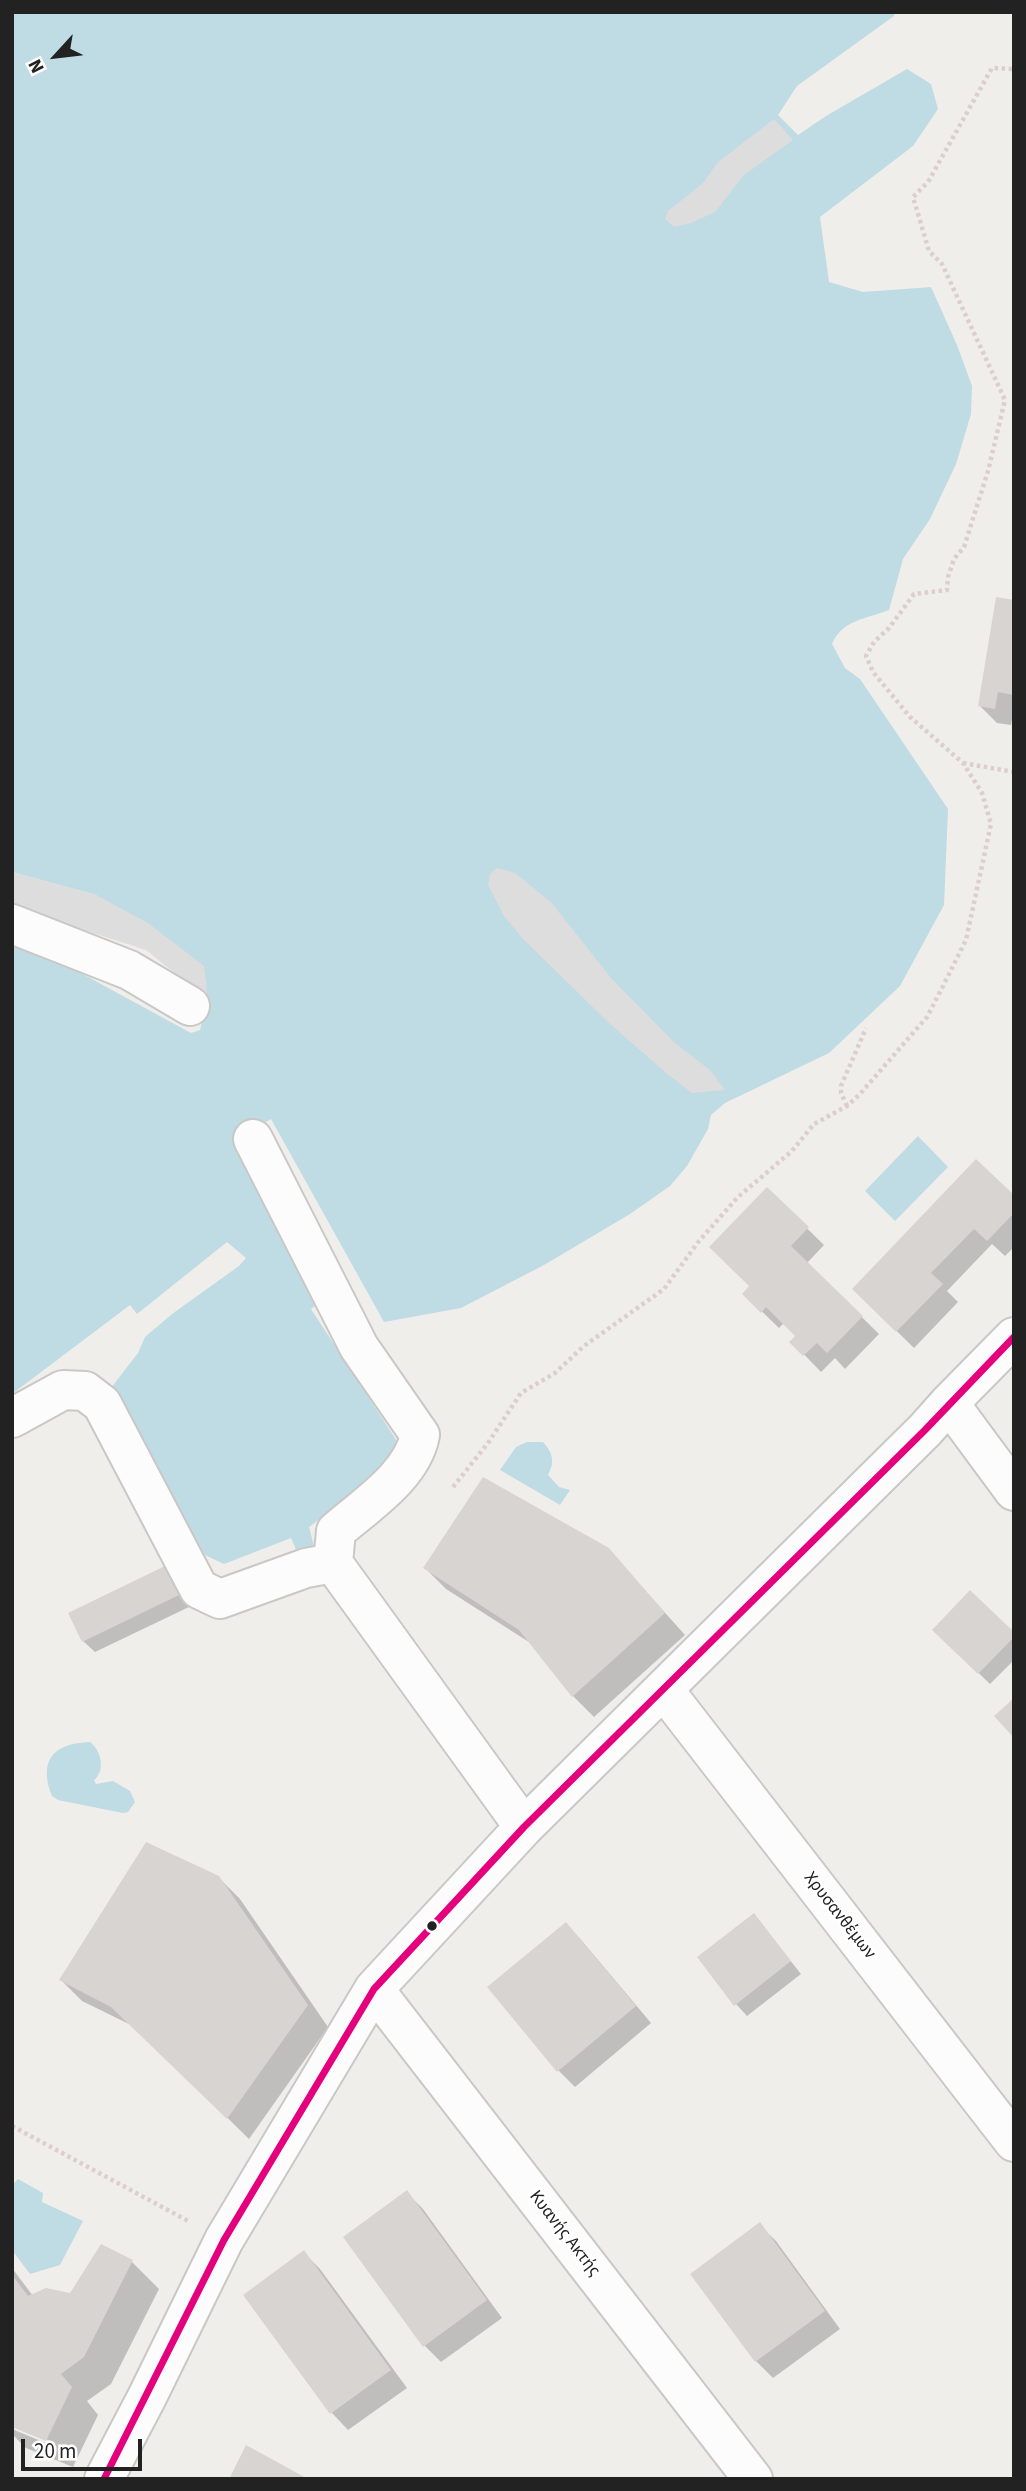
<!DOCTYPE html>
<meta charset="utf-8">
<style>
body{margin:0}
#map{position:relative;width:1026px;height:2491px;overflow:hidden;background:#f0eeeb;font-family:"Source Sans 3",sans-serif}
canvas{display:block}
.frame{position:absolute;inset:0;border:14px solid #222;pointer-events:none}
.north{position:absolute;left:21px;top:21px;width:70px;height:70px;-webkit-text-stroke:5px #fff;paint-order:stroke;rotate:243deg;font-size:19px;font-weight:700;line-height:28px;text-align:center;color:#222}
.north::after{content:'';display:block;margin:auto;width:24px;height:32px;background:#222;clip-path:polygon(50% 0,100% 100%,50% 72%,0 100%)}
.scale{position:absolute;left:21px;top:2439px;width:121px;height:32px;box-sizing:border-box;border:4px solid #222;border-top:0;padding-left:9px;font-size:21px;line-height:24px;white-space:nowrap;color:#222;-webkit-text-stroke:5px #fff;paint-order:stroke}
</style>
<div id="map">
<canvas width="1026" height="2491"></canvas>
<div class="frame"></div>
<div class="north">N</div>
<div class="scale">20 m</div>
</div>
<script>
const ctx = document.querySelector('canvas').getContext('2d');
ctx.lineJoin = 'round';
function paint(path, color) { ctx.fillStyle = color; ctx.fill(path, 'evenodd'); }
function trace(path, color, width, dash) { ctx.strokeStyle = color; ctx.lineWidth = width; ctx.lineCap = dash ? 'butt' : 'round'; ctx.setLineDash(dash || []); ctx.stroke(path); }
function write(font, color, halo, rows, align = 'center') {
  ctx.font = font + ' "Source Sans 3",sans-serif'; ctx.lineWidth = 5; ctx.setLineDash([]); ctx.textBaseline = 'middle'; ctx.strokeStyle = halo; ctx.fillStyle = color; for (const [text, x, y, turn = 0] of rows) {
    ctx.save(); ctx.translate(x, y); ctx.rotate((+turn || 0) * Math.PI / 180); ctx.textAlign = isNaN(turn) ? turn : align; if (halo) ctx.strokeText(text, 0, 0); ctx.fillText(text, 0, 0); ctx.restore();
  }
}
paint(new Path2D(`
 M12 12H894V16L797 86 778 115 798 135 826 116 907 69 931 84 938 109 913 146 820 217 829 282 863 292 931 287 957 345 972 386 971 414 956 464 930 519 903 559 889 610C866 619 842 620 832 644L845 668 860 679 948 809 944 905 900 986 829 1053 725 1103 711 1115 708 1129 687 1166 670 1186 630 1214 544 1265 461 1308 384 1322 271 1119 245 1134 290 1222 280 1234 327 1297 311 1309 406 1455 309 1527 314 1546 297 1552 291 1538 224 1564 205 1555 111 1388 138 1353 145 1337 172 1314 239 1266 246 1258 227 1242 137 1314 130 1305 12 1394V939L31 946 191 1033 200 1030 208 1000 96 895 12 872Z
 M918 1136 948 1167 895 1221 865 1191Z
 M527 1442H543C553 1453 555 1462 548 1475L559 1487 570 1490 560 1505 500 1470 516 1447Z
 M90 1742C101 1750 106 1771 94 1780L96 1784 113 1781 130 1791 135 1802 128 1812 123 1813 58 1800 52 1796C38 1761 53 1743 90 1742Z
 M18 2179 43 2193 42 2202 83 2221 60 2265 30 2274 12 2250V2185Z`), '#bfdbe3');
paint(new Path2D(`
 M774 119 793 140 744 175 715 212 691 223 674 227 665 219 668 211 703 183 718 162Z
 M497 868 515 873 551 902 611 978 675 1043 710 1070 725 1090 692 1093 666 1073 609 1023 523 939 504 916 488 885 490 874Z
 M12 872 96 895 148 923 204 966 208 1000 146 950 12 907Z`), '#dedddd');
paint(new Path2D(`
 M1014 602V709L1011 725 997 723 980 706Z
 M768 1190 824 1245 807 1263 879 1334 845 1369 835 1358 821 1372 792 1342 798 1336 784 1323 779 1328 744 1294 752 1286Z
 M1014 1197V1247L1005 1256 992 1244 947 1291 958 1302 914 1348 854 1289Z
 M608 1549 685 1635 594 1717 573 1696 532 1644 446 1589 425 1568Z
 M164 1568 176 1580 189 1607 95 1652 83 1641Z
 M934 1630 1014 1634V1660L990 1684Z
 M218 1877 240 1899 328 2027 249 2139 135 2027 82 2001 61 1980Z
 M754 1915 801 1974 747 2016 736 2004Z
 M566 1924 582 1941 651 2023 575 2087 558 2070Z
 M407 2193 423 2209 502 2318 441 2362 425 2346Z
 M759 2225 776 2241 840 2329 773 2378 756 2361 692 2275Z
 M304 2253 320 2269 407 2388 348 2430 332 2413 245 2295Z
 M132 2262 159 2289 111 2384 87 2401 98 2415 73 2467 26 2448 12 2434V2429L53 2446 55 2443 12 2425V2268L33 2296 71 2295Z`), '#0003');
paint(new Path2D(`
 M996 597 1014 600V695L998 692 995 709 978 706Z
 M976 1159 1014 1195V1213L987 1241 974 1229 931 1273 943 1284 896 1332 852 1289Z
 M767 1187 809 1227 791 1246 863 1316 827 1353 817 1343 803 1356 789 1342 795 1336 766 1307 761 1313 742 1294 749 1286 709 1247Z
 M483 1477 609 1548 665 1613 572 1697 519 1630 423 1568Z
 M165 1566 179 1595 82 1642 68 1613Z
 M970 1590 1014 1632V1637L978 1674 932 1630Z
 M1014 1698V1738L994 1716Z
 M146 1842 219 1876 308 2005 227 2119 111 2007 59 1980Z
 M754 1913 791 1961 734 2006 697 1957Z
 M566 1922 636 2006 557 2072 487 1987Z
 M407 2190 487 2300 423 2347 343 2237Z
 M760 2222 825 2311 755 2362 690 2274Z
 M101 2244 133 2260 84 2357 61 2374 72 2387 46 2441 12 2427V2275L28 2296 46 2288 70 2293Z
 M304 2250 391 2370 330 2414 243 2295Z
 M246 2445 308 2479H229Z`), '#d7d4d2');
const minor = new Path2D(`
 M12 924 129 970 190 1006
 M253 1139 359 1347 420 1435C412 1476 366 1505 336 1531L333 1563 524 1827
 M949 1403 1014 1491
 M12 1418 63 1390 85 1391 102 1404 199 1589 220 1599 306 1568 333 1563
 M664 1690 1014 2142
 M374 1989 753 2479
 M104 2479 147 2397 224 2240 374 1989 524 1827 925 1430 949 1403 1014 1337`);
trace(minor, '#c9c8c7', 42);
trace(new Path2D(`
 M963 763 1014 772
 M847 1106 841 1093V1086L866 1028
 M453 1487 488 1443 521 1393 555 1373 584 1346 664 1289 699 1241 738 1197 792 1151 814 1124 847 1106 860 1094 927 1017 942 988 966 940 991 824 982 793 963 763 910 717 873 672 866 656 874 642 889 628 914 594 947 590 948 577 954 559 964 547 988 471 1005 400 942 264 929 251 913 197 928 182 992 68 1014 69
 M12 2126 190 2222`), '#dccecd', 4.5, [3.5, 3.5]);
trace(minor, '#fdfcfc', 38);
trace(new Path2D(`
 M104 2479 224 2240 374 1989 524 1827 925 1430 1014 1337`), '#e5007d', 7);
for (const [x, y, r, color] of [
 [432,1926,6,"#222"]
]) { const dot = new Path2D(); dot.arc(x, y, r, 0, 2 * Math.PI); ctx.fillStyle = color; ctx.fill(dot); trace(dot, '#fff', 2.5); }
write('18px', '#222', '#fff', [
 ["Χρυσανθέμων",839,1916,52],
 ["Κυανής Ακτής",564,2234,52]
]);
</script>
